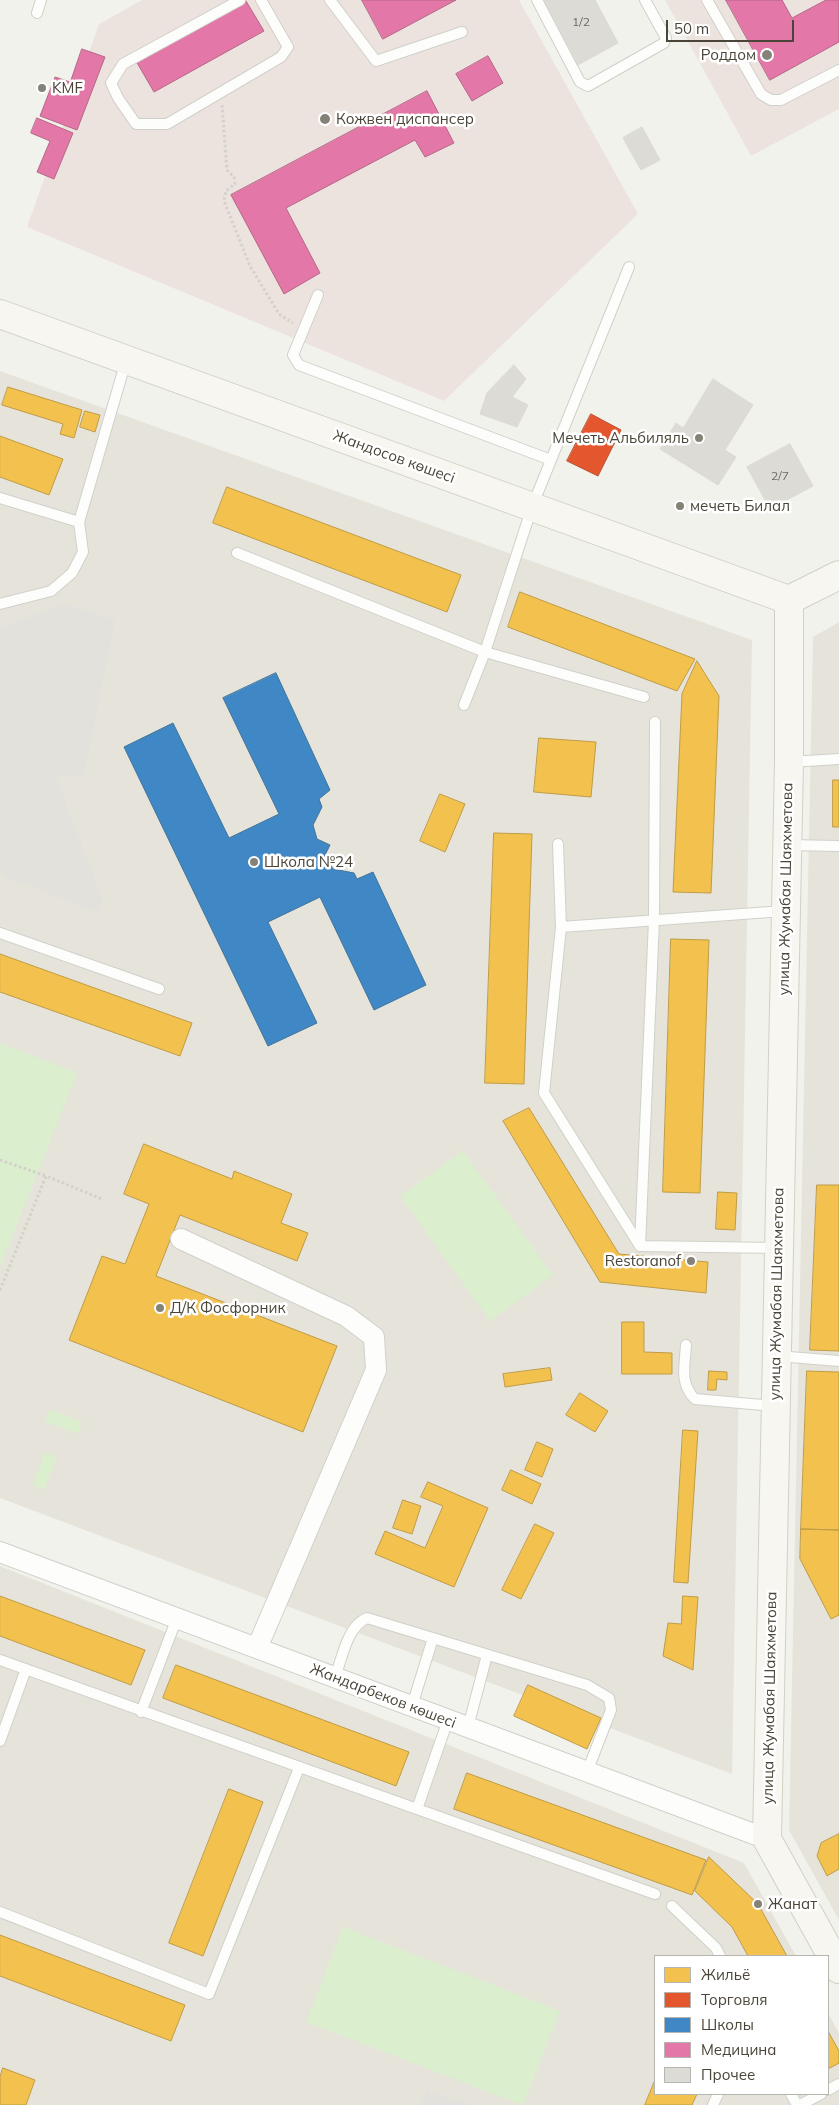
<!DOCTYPE html>
<meta charset="utf-8">
<style>
body{margin:0}
#map{position:relative;width:839px;height:2105px;overflow:hidden;background:#f2f2ed;font-family:Mulish,sans-serif}
canvas{display:block}
.legend{position:absolute;left:654px;top:1955px;width:175px;height:140px;box-sizing:border-box;background:#fff;border:1px solid #b7b5af;margin:0;padding:6px 9px;list-style:none;font-size:15px;color:#4a4538}
.legend li{display:flex;align-items:center;gap:10px;height:25px}
.legend b{width:25px;border:1px solid #b7b5af}
.scale{position:absolute;left:666px;top:20px;width:128px;height:22px;box-sizing:border-box;border:2px solid #4a4538;border-top:0;padding-left:6px;font-size:15px;line-height:18px;white-space:nowrap;color:#4a4538;-webkit-text-stroke:4px #fff;paint-order:stroke}
</style>
<div id="map">
<canvas width="839" height="2105"></canvas>
<ul class="legend">
<li><b style="height:14px;background:#f2c14e"></b>Жильё</li>
<li><b style="height:14px;background:#e4572e"></b>Торговля</li>
<li><b style="height:14px;background:#3f88c5"></b>Школы</li>
<li><b style="height:14px;background:#e377a8"></b>Медицина</li>
<li><b style="height:14px;background:#dcdbd5"></b>Прочее</li>
</ul>
<div class="scale">50 m</div>
</div>
<script>
const ctx = document.querySelector('canvas').getContext('2d');
ctx.lineJoin = 'round';
function paint(path, color) { ctx.fillStyle = color; ctx.fill(path, 'evenodd'); }
function trace(path, color, width, dash) { ctx.strokeStyle = color; ctx.lineWidth = width; ctx.lineCap = dash ? 'butt' : 'round'; ctx.setLineDash(dash || []); ctx.stroke(path); }
function write(font, color, halo, rows, align = 'center') {
  ctx.font = font + ' Mulish,sans-serif'; ctx.lineWidth = 5; ctx.setLineDash([]); ctx.textBaseline = 'middle'; ctx.strokeStyle = halo; ctx.fillStyle = color; for (const [text, x, y, turn = 0] of rows) {
    ctx.save(); ctx.translate(x, y); ctx.rotate((+turn || 0) * Math.PI / 180); ctx.textAlign = isNaN(turn) ? turn : align; if (halo) ctx.strokeText(text, 0, 0); ctx.fillText(text, 0, 0); ctx.restore();
  }
}
paint(new Path2D(`
 M0 371 752 640 732 1774 0 1498Z
 M839 622V1920L789 1830 813 637Z
 M0 1566 744 1863 796 1956H655V2094H828V2013L839 2033V2105H0Z`), '#e6e4da');
paint(new Path2D(`
 M63 603 115 620 84 776H56L103 901 98 913 4 876 0 867V629Z`), '#e2e1db');
paint(new Path2D(`
 M142 0H519L638 214 444 401 27 227 99 24Z
 M665 0H839V109L751 156Z`), '#ede3de');
paint(new Path2D(`
 M0 1043 77 1073 0 1267Z
 M463 1151 553 1275 490 1321 400 1196Z
 M50 1409 82 1422 78 1434 45 1421Z
 M45 1453 57 1457 44 1490 32 1485Z
 M343 1927 560 2011 523 2105 306 2022Z`), '#dbeecd');
paint(new Path2D(`
 M427 2089 469 2105H420Z`), '#e2e1dc');
const homes = new Path2D(`
 M8 387 82 410 74 438 60 434 63 424 2 405Z
 M85 411 100 415 95 432 80 427Z
 M0 436 63 459 49 495 0 477Z
 M227 487 461 575 447 612 213 523Z
 M520 592 695 659 677 691 508 627Z
 M697 661 719 696 711 893 673 892 682 694Z
 M539 738 596 742 591 797 534 792Z
 M833 780H839V827H833Z
 M440 794 465 804 445 852 420 841Z
 M494 833 532 834 524 1084 485 1083Z
 M671 939 709 940 700 1193 663 1192Z
 M0 954 192 1023 180 1056 0 992Z
 M529 1108 619 1254 708 1262 706 1293 600 1282 503 1121Z
 M144 1144 232 1179 234 1171 292 1194 281 1223 308 1233 297 1261 180 1215 156 1276 337 1346 303 1432 69 1340 102 1256 125 1264 149 1204 124 1194Z
 M817 1185H839V1351L810 1350Z
 M718 1192 737 1193 735 1230 716 1229Z
 M622 1322H644V1352L672 1353V1374H622Z
 M550 1368 552 1380 505 1387 503 1374Z
 M709 1371 727 1372V1380L717 1379 716 1390H708Z
 M807 1371 839 1372V1530L801 1529Z
 M580 1393 608 1411 595 1432 566 1415Z
 M683 1430 698 1431 688 1583 674 1582Z
 M537 1442 553 1449 542 1477 525 1470Z
 M511 1470 541 1484 532 1504 502 1490Z
 M428 1482 488 1508 454 1587 375 1554 385 1531 425 1548 443 1506 421 1497Z
 M403 1500 421 1506 412 1534 393 1528Z
 M535 1524 554 1533 521 1599 502 1590Z
 M801 1529 839 1530V1615L831 1619 800 1559Z
 M0 1596 145 1650 131 1685 0 1636Z
 M683 1596 698 1597 693 1670 663 1656 668 1623 681 1624Z
 M176 1665 409 1752 396 1786 163 1698Z
 M528 1685 601 1718 587 1749 514 1716Z
 M467 1773 706 1860 692 1895 454 1809Z
 M229 1789 263 1802 203 1956 169 1943Z
 M839 1834V1869L827 1876 817 1856 821 1843Z
 M709 1857 758 1904 787 1956H748L732 1927 695 1891Z
 M0 1935 185 2005 171 2041 0 1976Z
 M828 2031 839 2051V2063L828 2069Z
 M3 2068 35 2080 26 2105H0V2077Z
 M655 2080V2094H697L692 2105H645Z`);
paint(homes, '#f2c14e');
trace(homes, '#c09c47', 1);
const shops = new Path2D(`
 M591 414 621 430 598 476 567 461Z`);
paint(shops, '#e4572e');
trace(shops, '#b65231', 1);
const schools = new Path2D(`
 M276 673 330 790 319 799 322 807 313 825 317 839 330 845 325 855 333 869 354 873 357 879 373 872 426 985 374 1010 320 897 268 922 317 1023 268 1046 124 747 173 723 229 838 279 814 223 698Z`);
paint(schools, '#3f88c5');
trace(schools, '#42749b', 1);
const health = new Path2D(`
 M362 0H456L383 39Z
 M726 0H782L792 18 826 0H839V42L770 80Z
 M246 1 264 31 154 92 136 61Z
 M82 49 105 57 77 130 40 116 55 77 70 82Z
 M488 56 503 83 472 101 456 74Z
 M427 91 454 143 425 157 415 140 286 208 320 273 284 294 231 195Z
 M37 118 73 133 54 179 37 172 50 141 31 133Z`);
paint(health, '#e377a8');
trace(health, '#b56886', 1);
const building = new Path2D(`
 M544 0H595L618 43 578 65Z
 M642 127 660 160 641 170 623 138Z
 M514 365 526 379 512 397 528 405 517 427 480 414 487 393Z
 M713 379 753 405 725 450 736 457 718 485 660 449 676 423 683 428Z
 M790 444 813 486 770 509 747 467Z`);
paint(building, '#dcdbd5');
trace(building, '#dbd9d3', 1);
const lane = new Path2D(`
 M240 0 123 64 111 83 118 98 136 124H167L281 57 288 47 261 0
 M330 0 376 61 462 32
 M537 0 580 82 588 86 664 43 666 38 645 0
 M707 0 761 94 771 100H781L839 70
 M37 13 41 0
 M318 295 293 355 299 365 551 460
 M0 498 79 522
 M237 553 485 652 644 697
 M0 604 51 591 72 573 83 552 79 522 126 361
 M464 705 485 652 532 507 629 267
 M655 722 654 920 640 1246 778 1248
 M790 762 839 759
 M558 844 561 927 544 1093 640 1246
 M787 845 839 846
 M561 927 784 911
 M0 933 159 989
 M686 1345C685 1365 679 1383 695 1399L774 1406
 M777 1356 839 1361
 M0 1660 655 1894
 M335 1677C342 1659 347 1626 367 1618L587 1685 609 1698 611 1710 587 1772
 M412 1706 433 1638
 M141 1712 177 1618
 M468 1727 487 1655
 M0 1741 26 1669
 M417 1809 448 1720
 M672 1906 716 1948 720 1956
 M0 1912 209 1994 299 1768
 M828 2090 839 2084
 M791 2094 797 2105
 M713 2105 718 2094
 M800 2105 821 2094`);
const street = new Path2D(`
 M181 1239 346 1316 374 1337 376 1370 257 1648
 M0 1552 767 1839`);
const secondary = new Path2D(`
 M0 314 789 600
 M789 600V762L767 1839 839 1969
 M789 600 839 575`);
trace(lane, '#d0d0ca', 12);
trace(street, '#d0d0ca', 22);
trace(secondary, '#d2d0c4', 30);
trace(new Path2D(`
 M222 105 227 170 234 177 235 184 226 191 224 201 250 266 279 314 293 323
 M0 1160 46 1176
 M0 1290 46 1176 102 1199`), '#d2d2cb', 3, [2.5, 2.5]);
trace(lane, '#fdfdfc', 10);
trace(street, '#fdfdfc', 20);
trace(secondary, '#f7f6f0', 28);
for (const [x, y, r, color] of [
 [767,55,6,"#858277"],
 [42,88,5,"#858277"],
 [325,119,6,"#858277"],
 [699,438,5,"#858277"],
 [680,506,5,"#858277"],
 [254,862,5,"#858277"],
 [691,1261,5,"#858277"],
 [160,1308,5,"#858277"],
 [758,1904,5,"#858277"]
]) { const dot = new Path2D(); dot.arc(x, y, r, 0, 2 * Math.PI); ctx.fillStyle = color; ctx.fill(dot); trace(dot, '#fff', 2); }
write('12px', '#6f6b60', null, [
 ["1/2",581,22],
 ["2/7",780,476]
]);
write('15px', '#4a4538', '#fff', [
 ["Роддом",756,55,"right"],
 ["KMF",52,88],
 ["Кожвен диспансер",336,119],
 ["Мечеть Альбиляль",689,438,"right"],
 ["мечеть Билал",690,506],
 ["Школа №24",264,862],
 ["Restoranof",681,1261,"right"],
 ["Д/К Фосфорник",170,1308],
 ["Жанат",768,1904]
], 'left');
write('15px', '#4a4538', '#fff', [
 ["Жандосов көшесі",394,457,20],
 ["улица Жумабая Шаяхметова",786,889,-89],
 ["улица Жумабая Шаяхметова",777,1294,-89],
 ["Жандарбеков көшесі",383,1696,21],
 ["улица Жумабая Шаяхметова",770,1698,-89]
]);
</script>
